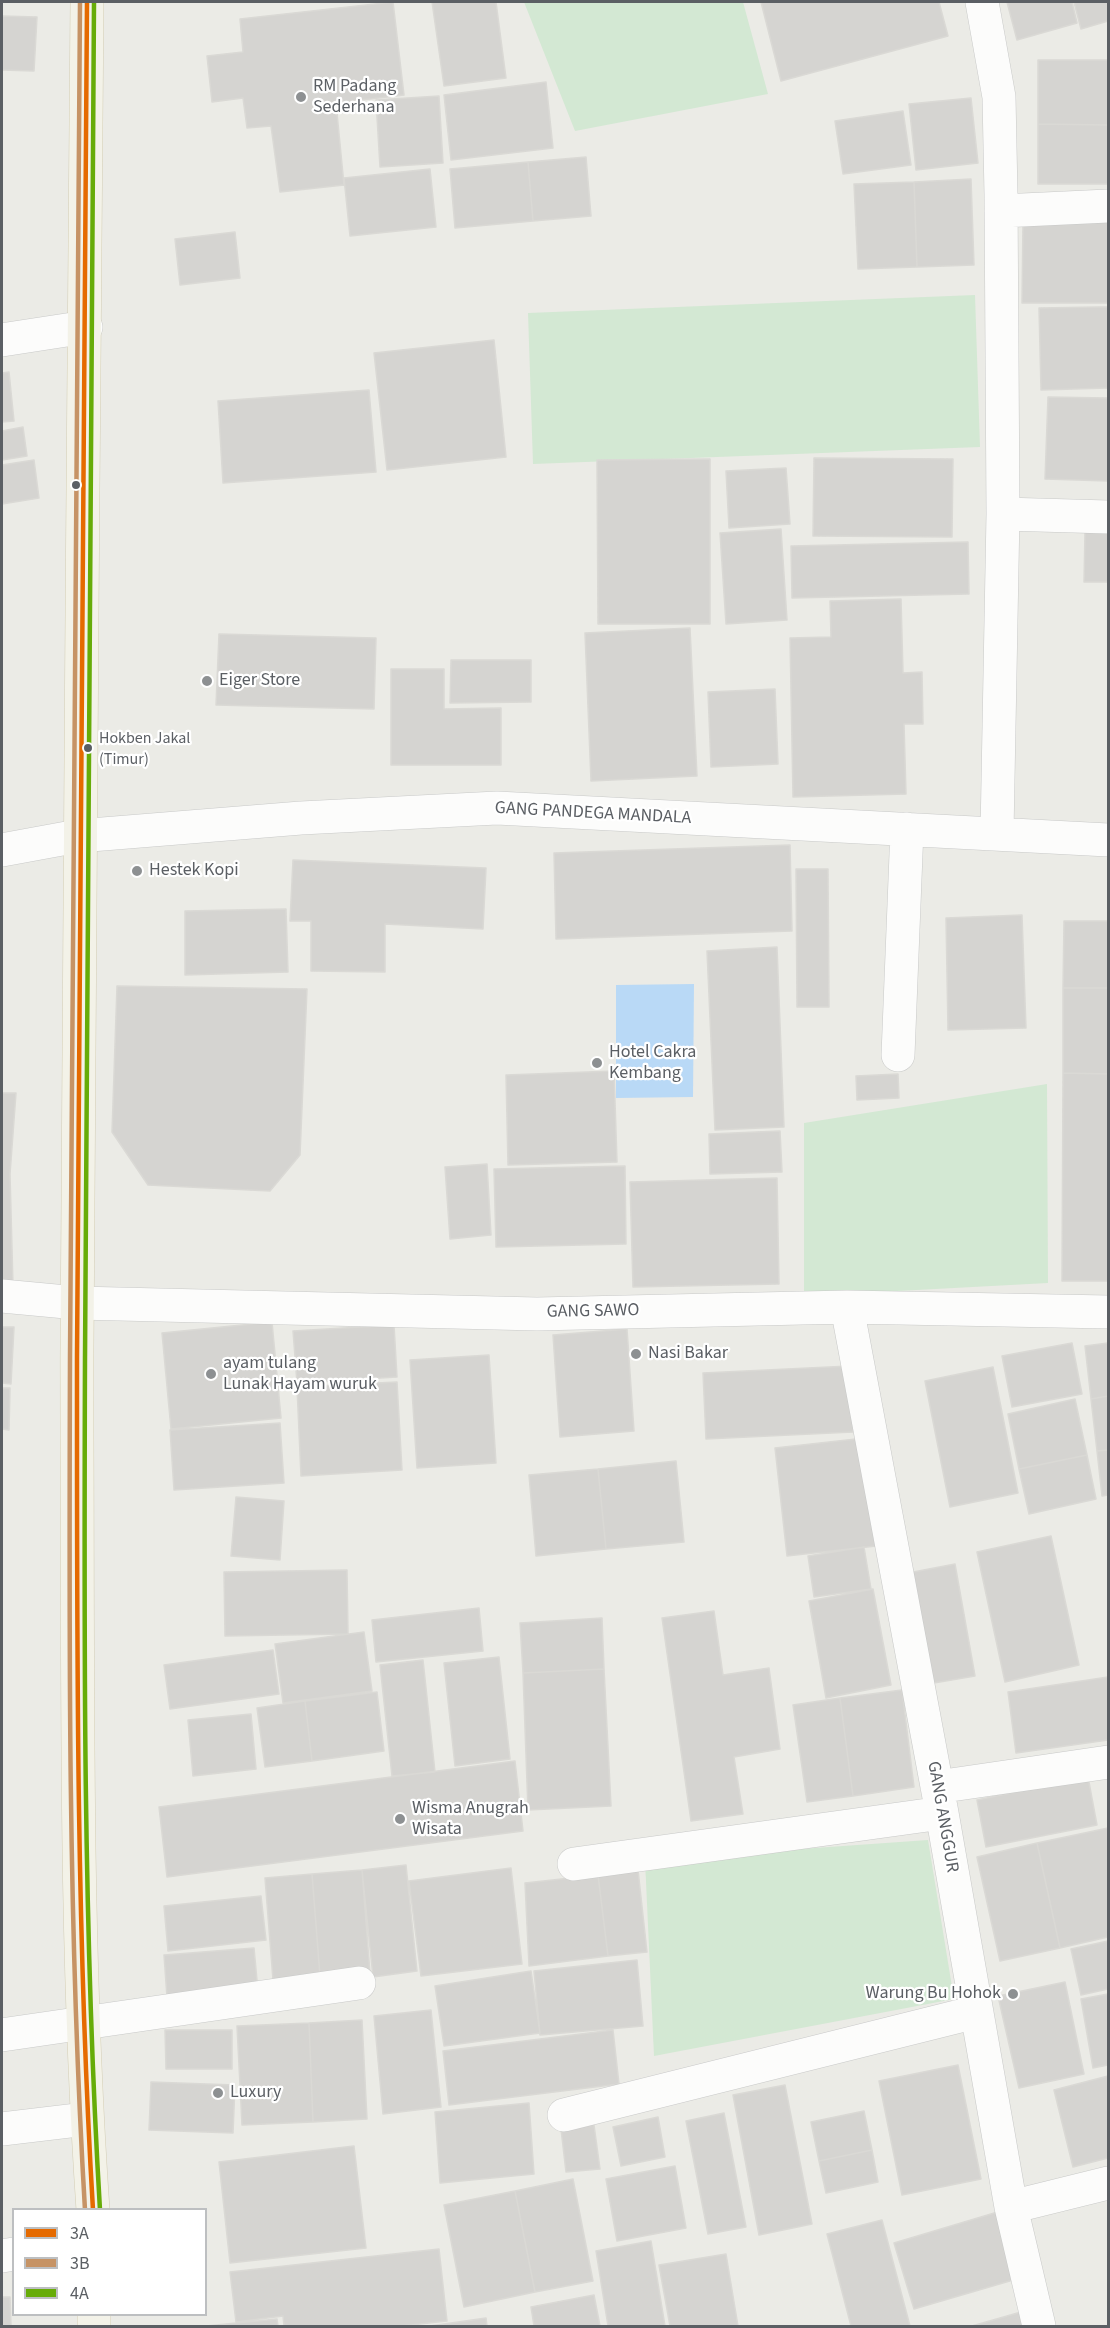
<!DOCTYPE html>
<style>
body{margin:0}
#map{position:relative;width:1110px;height:2328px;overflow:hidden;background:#ebebe6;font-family:"Source Sans 3",sans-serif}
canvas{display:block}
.frame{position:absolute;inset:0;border:3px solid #5b5f64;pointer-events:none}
.legend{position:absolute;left:12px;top:2208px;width:195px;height:108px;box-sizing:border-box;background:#fff;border:2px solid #bdbfc1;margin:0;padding:8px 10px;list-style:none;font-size:18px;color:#5b5f64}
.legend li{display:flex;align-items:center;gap:12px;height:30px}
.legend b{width:30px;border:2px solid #bdbfc1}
</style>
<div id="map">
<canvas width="1110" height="2328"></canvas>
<div class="frame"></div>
<ul class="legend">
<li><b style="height:8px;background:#e56a00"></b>3A</li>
<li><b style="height:8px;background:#c69365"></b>3B</li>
<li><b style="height:8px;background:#67ac08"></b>4A</li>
</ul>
</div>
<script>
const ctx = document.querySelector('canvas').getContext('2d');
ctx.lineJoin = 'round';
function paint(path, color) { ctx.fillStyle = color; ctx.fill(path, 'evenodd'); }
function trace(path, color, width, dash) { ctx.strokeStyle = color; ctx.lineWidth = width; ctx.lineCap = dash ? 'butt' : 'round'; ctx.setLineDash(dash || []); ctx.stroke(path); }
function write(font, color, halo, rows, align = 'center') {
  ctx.font = font + ' "Source Sans 3",sans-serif'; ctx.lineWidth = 4.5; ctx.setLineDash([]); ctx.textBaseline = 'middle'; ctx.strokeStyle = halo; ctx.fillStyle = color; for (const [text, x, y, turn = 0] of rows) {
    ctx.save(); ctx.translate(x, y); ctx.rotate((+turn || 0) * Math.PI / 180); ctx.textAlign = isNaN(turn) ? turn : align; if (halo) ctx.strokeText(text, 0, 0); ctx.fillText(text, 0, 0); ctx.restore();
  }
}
paint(new Path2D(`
 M524 2H743L768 94 575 131Z
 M975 295 980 447 533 464 528 313Z
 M1047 1084 1048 1283 804 1296V1123Z
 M928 1840 954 1999 654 2056 645 1860Z`), '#d3e8d3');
paint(new Path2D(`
 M694 984 693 1097 616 1098V985Z`), '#b9d9f6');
const building = new Path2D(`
 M393 2 404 95 336 103 344 185 280 192 271 126 247 128 243 98 212 102 207 56 243 52 240 19Z
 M432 2H496L506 78 444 86Z
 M761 2H939L948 36 781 81Z
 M1007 2H1072L1077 23 1017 40Z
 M1074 2H1108V21L1081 29Z
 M2 16 37 17 34 71 2 70Z
 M1038 60H1108V125L1038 124Z
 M546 82 553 148 451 160 444 95Z
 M439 96 443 163 380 167 376 100Z
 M971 98 978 163 916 170 909 104Z
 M903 111 911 165 843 174 835 121Z
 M1038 124 1108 125V184H1038Z
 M586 157 591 216 533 221 528 162Z
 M528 162 533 221 455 228 450 169Z
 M430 169 436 227 350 236 344 178Z
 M971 179 974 265 917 267 914 182Z
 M914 182 917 267 858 269 854 184Z
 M1023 221H1108V303H1022Z
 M235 232 240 278 180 285 175 239Z
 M1099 307H1108V388L1041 390 1039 308Z
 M494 340 506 457 387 470 374 353Z
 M9 372 14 421 2 422V373Z
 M369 390 376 472 223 483 218 401Z
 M1048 397 1108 398V481L1045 479Z
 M23 427 27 456 2 460V431Z
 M814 458 953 459 952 537 813 536Z
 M710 459V624H598L597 460Z
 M34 460 39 498 2 504V465Z
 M786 468 790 524 729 528 726 471Z
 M781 529 787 620 726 624 720 533Z
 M1085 532 1108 533V582H1084Z
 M968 542 969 594 792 598 791 546Z
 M901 599 903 673 922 672 923 724H904L906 794 793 797 790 638 831 637 830 601Z
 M690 628 697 776 591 781 585 633Z
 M219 634 376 638 374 709 216 705Z
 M451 660H531V702L450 703Z
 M391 669H444V709L501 708V765H391Z
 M775 689 778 764 711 767 708 692Z
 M790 845 792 931 556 939 554 853Z
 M293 860 486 868 483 929 385 924V972L311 971V921H290Z
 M796 869H828L829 1007H797Z
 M286 909 288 972 185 975V911Z
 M1022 915 1026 1028 948 1030 946 918Z
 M1064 921H1108V988H1063Z
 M777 947 784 1127 715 1130 707 951Z
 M117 986 307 989 300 1155 270 1191 148 1185 112 1132Z
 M1063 988H1108V1074L1063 1073Z
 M614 1071 617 1162 508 1165 506 1075Z
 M1063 1073 1108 1074V1281H1062Z
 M898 1074 899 1098 857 1100 856 1076Z
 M2 1093H16L10 1174 13 1286 2 1285Z
 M780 1131 782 1172 710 1174 709 1134Z
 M487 1164 491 1235 450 1239 445 1167Z
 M625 1166 626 1244 496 1247 494 1169Z
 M777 1178 779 1284 633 1287 630 1182Z
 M272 1322 281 1418 171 1429 162 1333Z
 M394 1325 397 1377 297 1383 293 1331Z
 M2 1327H14L11 1384 2 1383Z
 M627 1329 634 1431 560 1437 553 1335Z
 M1072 1343 1082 1394 1012 1407 1002 1356Z
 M1108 1343V1396L1091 1399 1085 1346Z
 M489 1355 496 1463 417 1468 410 1360Z
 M850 1366 853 1432 706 1439 703 1373Z
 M993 1367 1018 1493 950 1507 925 1381Z
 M397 1382 402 1470 301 1476 297 1387Z
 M2 1388H10L9 1430 2 1429Z
 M1108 1396V1450L1097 1451 1091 1399Z
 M1075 1399 1087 1455 1019 1469 1008 1414Z
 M280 1423 284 1483 174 1490 170 1430Z
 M865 1438 876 1546 787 1556 775 1448Z
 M1108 1450V1495L1102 1496 1097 1451Z
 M1087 1455 1096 1499 1029 1514 1019 1469Z
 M676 1461 684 1542 606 1549 598 1469Z
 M598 1469 606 1549 536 1556 529 1475Z
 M236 1497 284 1501 280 1560 231 1556Z
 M1051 1536 1079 1665 1005 1682 977 1552Z
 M864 1547 871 1589 814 1597 808 1556Z
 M955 1564 975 1676 928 1684 908 1573Z
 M347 1570 348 1634 225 1636 224 1572Z
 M873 1589 891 1685 826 1698 809 1601Z
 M479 1608 483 1651 376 1662 372 1620Z
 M714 1611 723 1675 769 1668 780 1749 734 1757 743 1814 691 1821 662 1618Z
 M602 1618 604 1669 523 1673 520 1623Z
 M364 1632 372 1691 283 1703 275 1644Z
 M273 1650 279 1694 170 1709 164 1665Z
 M499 1657 510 1759 455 1766 444 1663Z
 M423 1660 435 1772 392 1776 380 1665Z
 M604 1669 611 1806 528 1810 523 1673Z
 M1108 1677V1740L1016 1753 1008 1692Z
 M902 1690 914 1787 853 1796 840 1698Z
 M377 1692 384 1751 312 1761 305 1701Z
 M840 1698 853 1796 807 1802 793 1705Z
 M305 1701 312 1761 265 1767 257 1708Z
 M251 1714 256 1769 193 1776 188 1720Z
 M515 1761 523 1831 167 1877 159 1807Z
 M1088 1777 1097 1825 986 1847 977 1800Z
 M1108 1828V1937L1060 1948 1037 1843Z
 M1037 1843 1060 1948 1000 1961 977 1857Z
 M406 1865 417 1971 373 1977 362 1870Z
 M511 1868 522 1964 421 1976 409 1881Z
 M362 1870 370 1973 320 1976 312 1874Z
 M638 1870 647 1952 608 1956 598 1875Z
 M312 1874 320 1976 273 1980 265 1878Z
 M598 1875 608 1956 529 1966 525 1883Z
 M261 1896 266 1940 168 1951 164 1906Z
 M1108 1941V1989L1081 1995 1071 1949Z
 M254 1948 258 1991 167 1997 164 1955Z
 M637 1960 643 2026 540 2035 534 1971Z
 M531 1971 540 2033 444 2046 435 1986Z
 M1065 1982 1084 2074 1019 2088 998 1996Z
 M1108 1994V2065L1093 2068 1081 1999Z
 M431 2010 441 2107 383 2114 374 2016Z
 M362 2020 367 2119 313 2122 309 2023Z
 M309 2023 313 2122 242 2125 237 2026Z
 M165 2030H232V2069H166Z
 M613 2030 619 2084 449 2105 443 2051Z
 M958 2065 981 2179 902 2195 879 2081Z
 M1108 2076V2158L1073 2167 1054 2090Z
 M151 2082 235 2085 233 2133 149 2130Z
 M785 2085 812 2224 759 2235 733 2095Z
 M529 2103 534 2174 440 2183 435 2112Z
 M864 2111 872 2150 819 2161 811 2122Z
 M724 2113 746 2227 708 2234 686 2121Z
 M658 2117 665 2157 621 2166 613 2127Z
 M594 2125 600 2169 566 2172 561 2129Z
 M354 2146 366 2248 230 2263 219 2162Z
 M872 2150 878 2182 826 2193 819 2161Z
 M675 2166 686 2228 617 2241 606 2179Z
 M573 2179 593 2281 535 2292 515 2191Z
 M515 2191 535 2292 464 2307 444 2205Z
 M1001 2211 1020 2278 914 2309 894 2243Z
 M882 2220 910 2326H851L827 2234Z
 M651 2241 665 2326H608L596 2251Z
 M439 2249 447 2321 402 2326H284L283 2316 236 2322 230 2272Z
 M726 2254 738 2326H670L659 2265Z
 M594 2295 600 2326H534L531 2307Z
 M2 2297H10L11 2326H2Z
 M1028 2310 1033 2326H972Z
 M486 2318 487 2326H430Z
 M277 2319 278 2326H206Z`);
paint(building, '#d5d4d1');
trace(building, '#dad9d5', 1.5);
const minor = new Path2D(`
 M982 2 999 97 1001 195 1003 514 997 833
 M1001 211 1108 206
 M2 340 86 327
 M1003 514 1108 517
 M2 850 78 836 301 818 497 808 1108 840
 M898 1055 907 829
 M2 1296 77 1303 537 1314 847 1307 1108 1312
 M847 1307 942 1813 1011 2207 1039 2326
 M937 1787 1108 1762
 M574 1864 942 1813
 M2 2035 359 1983
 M564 2115 976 2012
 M2 2129 86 2119
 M1011 2207 1108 2183
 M2 2256 14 2254`);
const major = new Path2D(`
 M87 2C85 479 76 956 77 1433 78 1692 75 1951 93 2210
 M94 2326V2314`);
trace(minor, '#c8c9c8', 34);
trace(major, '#d3cdb4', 34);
trace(minor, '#fcfcfb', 33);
trace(major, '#f3f2e8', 33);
trace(new Path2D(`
 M87 2C84 453 77 904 77 1356 77 1640 76 1925 93 2210`), '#e56a00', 4.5);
trace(new Path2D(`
 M80 2C77 453 70 904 70 1356 69 1640 68 1925 85 2210`), '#c69365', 4.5);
trace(new Path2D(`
 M94 2C92 453 85 904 85 1356 84 1640 83 1925 100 2210`), '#67ac08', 4.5);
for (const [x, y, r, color] of [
 [301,97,6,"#8d9092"],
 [76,485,5,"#5b5f64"],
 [207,681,6,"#8d9092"],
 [88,748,5,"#5b5f64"],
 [137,871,6,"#8d9092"],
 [597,1063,6,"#8d9092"],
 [636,1354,6,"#8d9092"],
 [211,1374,6,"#8d9092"],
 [400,1819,6,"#8d9092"],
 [1013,1994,6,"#8d9092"],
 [218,2093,6,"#8d9092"]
]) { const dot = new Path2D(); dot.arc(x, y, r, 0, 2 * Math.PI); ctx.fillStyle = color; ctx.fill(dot); trace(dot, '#fff', 2); }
write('16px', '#5b5f64', '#fff', [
 ["Hokben Jakal",99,739],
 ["(Timur)",99,760]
], 'left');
write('18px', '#5b5f64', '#fff', [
 ["RM Padang",313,87],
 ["Sederhana",313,108],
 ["Eiger Store",219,681],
 ["Hestek Kopi",149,871],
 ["Hotel Cakra",609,1053],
 ["Kembang",609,1074],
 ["Nasi Bakar",648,1354],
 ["ayam tulang",223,1364],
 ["Lunak Hayam wuruk",223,1385],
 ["Wisma Anugrah",412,1809],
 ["Wisata",412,1830],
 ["Warung Bu Hohok",1001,1994,"right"],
 ["Luxury",230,2093]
], 'left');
write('18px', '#5b5f64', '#fff', [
 ["GANG PANDEGA MANDALA",593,814,3],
 ["GANG SAWO",593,1312,-1],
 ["GANG ANGGUR",942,1817,80]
]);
</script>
